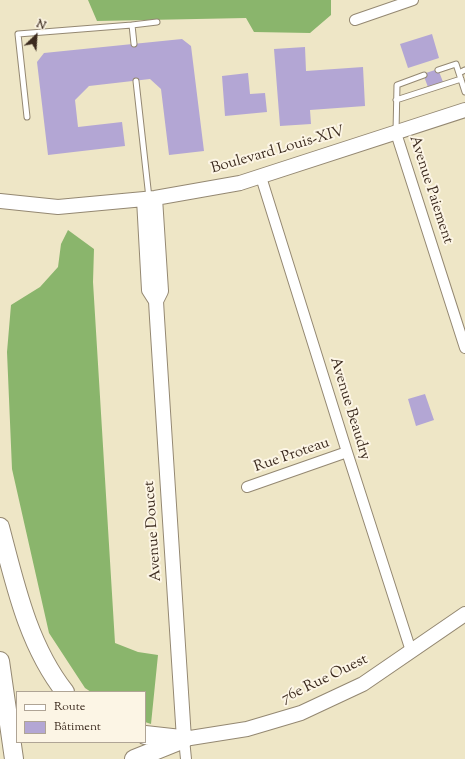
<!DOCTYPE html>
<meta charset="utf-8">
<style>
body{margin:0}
#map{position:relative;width:465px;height:759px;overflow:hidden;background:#eee6c6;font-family:"Sorts Mill Goudy",serif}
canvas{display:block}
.legend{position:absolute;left:16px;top:691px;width:130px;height:52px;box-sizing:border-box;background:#fcf5e5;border:1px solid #afa495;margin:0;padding:5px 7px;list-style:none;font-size:12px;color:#3b2a1e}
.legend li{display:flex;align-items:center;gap:8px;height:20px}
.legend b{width:20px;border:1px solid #afa495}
.north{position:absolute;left:16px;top:16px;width:40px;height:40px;-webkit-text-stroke:3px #fcf5e5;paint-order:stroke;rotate:25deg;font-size:11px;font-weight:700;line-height:16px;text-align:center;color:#3b2a1e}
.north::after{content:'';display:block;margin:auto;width:14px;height:18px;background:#3b2a1e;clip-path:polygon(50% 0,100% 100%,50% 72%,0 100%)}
</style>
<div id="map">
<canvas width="465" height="759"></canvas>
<ul class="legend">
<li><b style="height:5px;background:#fff"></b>Route</li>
<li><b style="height:11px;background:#b3a6d4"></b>Bâtiment</li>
</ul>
<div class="north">N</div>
</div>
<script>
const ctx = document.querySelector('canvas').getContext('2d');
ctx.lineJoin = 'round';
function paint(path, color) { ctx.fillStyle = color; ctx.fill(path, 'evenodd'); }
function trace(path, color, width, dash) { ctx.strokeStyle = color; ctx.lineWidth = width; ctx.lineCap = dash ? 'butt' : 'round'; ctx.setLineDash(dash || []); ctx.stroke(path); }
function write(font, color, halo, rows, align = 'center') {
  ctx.font = font + ' "Sorts Mill Goudy",serif'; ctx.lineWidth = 4; ctx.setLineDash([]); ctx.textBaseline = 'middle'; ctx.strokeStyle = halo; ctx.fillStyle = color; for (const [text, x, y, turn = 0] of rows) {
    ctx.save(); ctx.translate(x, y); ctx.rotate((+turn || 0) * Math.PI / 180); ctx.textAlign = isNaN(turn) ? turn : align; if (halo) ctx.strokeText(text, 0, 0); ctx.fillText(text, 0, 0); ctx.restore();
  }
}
paint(new Path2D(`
 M88 0H331V15L310 33 254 32 246 18 97 21Z
 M68 230 94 249 93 282 115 643 138 652 158 655 151 724 145 722V692H91L85 688 49 633 12 469 7 352 11 305 40 287 58 267 61 244Z`), '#8ab56c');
paint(new Path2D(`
 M432 34 439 58 408 68 400 44Z
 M182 39 191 46 204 151 169 155 161 89 150 79 89 86 75 100 78 127 122 122 125 146 48 155 37 62 44 53Z
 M305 47 306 71 363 67 365 106 310 110 311 124 280 126 274 49Z
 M438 69 443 82 428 87 423 74Z
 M248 73 250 94 265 93 267 112 225 116 222 76Z
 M425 394 434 420 416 426 408 399Z`), '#b3a6d4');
const lane = new Path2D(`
 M132 25 157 22
 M438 70 456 64 465 92
 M459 73 465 70
 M136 81 149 198
 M396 100 461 79
 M27 117 18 34 132 25 134 44
 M396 132 397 85 424 75`);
const street = new Path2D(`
 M355 20 413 0
 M396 133 465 348
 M261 177 347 452 411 651
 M247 487 347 452
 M184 739 186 759`);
const secondary = new Path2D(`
 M155 198 161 291 156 301 157 318 184 739 247 729 301 713 363 684 465 614
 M144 199 149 290 156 301
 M0 201 58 207 155 198 240 183 465 110`);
const highway = new Path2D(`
 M0 527C15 584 28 645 65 692
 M0 661 14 759
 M145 735 181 739
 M134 759 184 739`);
trace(lane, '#948872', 7);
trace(street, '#948872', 12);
trace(secondary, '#948872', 16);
trace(highway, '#948872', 20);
trace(lane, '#fff', 5);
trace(street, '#fff', 10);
trace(secondary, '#fff', 14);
trace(highway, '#fff', 18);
write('15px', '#3b2a1e', '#fcf5e5', [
 ["Boulevard Louis-XIV",278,151,-16],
 ["Avenue Paiement",430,190,72],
 ["Avenue Beaudry",349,409,73],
 ["Rue Proteau",292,456,-19],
 ["Avenue Doucet",154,531,-94],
 ["76e Rue Ouest",325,680,-26]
]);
</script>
